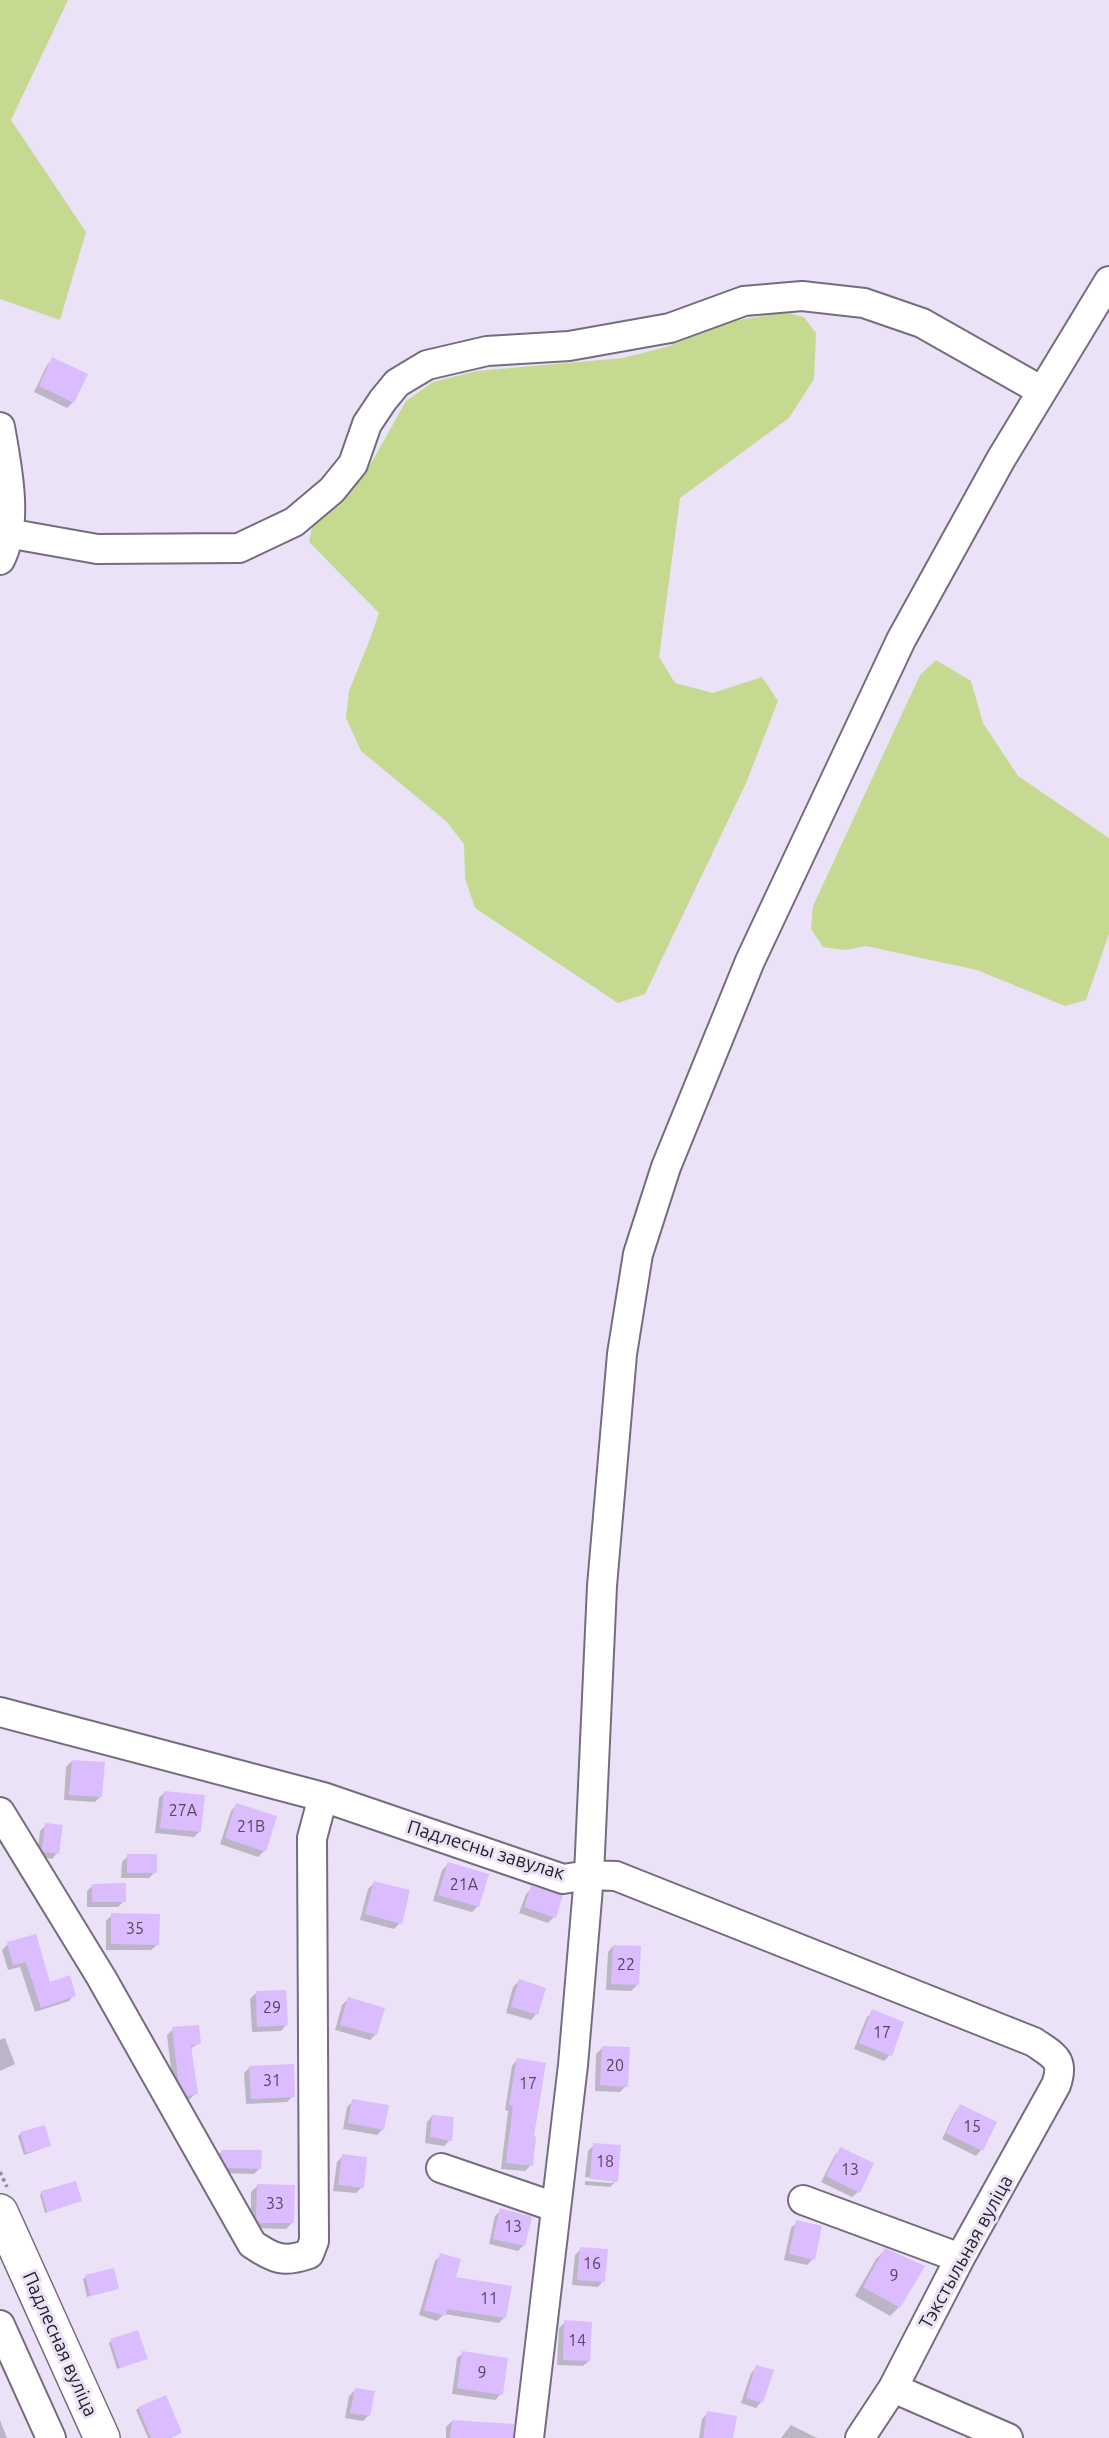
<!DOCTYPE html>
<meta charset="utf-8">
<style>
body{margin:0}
canvas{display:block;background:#ebe2f7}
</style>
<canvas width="1109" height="2438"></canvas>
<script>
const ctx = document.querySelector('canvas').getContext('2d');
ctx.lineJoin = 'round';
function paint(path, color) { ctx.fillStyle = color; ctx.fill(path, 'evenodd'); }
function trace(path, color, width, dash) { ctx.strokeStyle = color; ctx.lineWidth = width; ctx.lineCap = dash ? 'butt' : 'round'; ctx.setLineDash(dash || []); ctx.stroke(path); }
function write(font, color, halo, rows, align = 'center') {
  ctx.font = font + ' Ubuntu,sans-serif'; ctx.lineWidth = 6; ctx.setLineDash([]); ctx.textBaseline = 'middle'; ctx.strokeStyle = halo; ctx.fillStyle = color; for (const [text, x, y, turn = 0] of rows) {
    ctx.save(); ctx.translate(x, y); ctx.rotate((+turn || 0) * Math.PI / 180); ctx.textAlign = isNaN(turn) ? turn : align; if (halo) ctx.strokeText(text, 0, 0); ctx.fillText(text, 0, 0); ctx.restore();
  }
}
paint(new Path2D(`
 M0 0H68L11 120 86 232 60 320 0 299Z
 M785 312 804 317 816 333 814 379 789 418 680 498 659 657 675 683 713 693 762 677 778 701 746 783 645 994 618 1003 475 908 465 878 464 844 446 821 361 751 346 718 349 691 370 639 379 613 309 542 313 523 346 497 368 469 406 401 433 382 477 371 623 358 666 347 734 321Z
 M936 660 971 681 983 723 1018 776 1109 838V934L1086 1000 1065 1006 977 970 866 946 845 950 823 947 811 929 813 906 920 675Z`), '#c5d990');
paint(new Path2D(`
 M53 359 73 402 67 408 34 392 47 365Z
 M72 1761 101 1796 95 1802 64 1800 66 1767Z
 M165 1792 200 1831 194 1837 155 1833 159 1798Z
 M236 1805 264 1851 258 1857 220 1844 231 1811Z
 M46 1825 57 1853 52 1859 37 1856 40 1831Z
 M128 1856 155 1872 149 1878H121L122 1862Z
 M448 1864 478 1906 472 1912 433 1901 442 1870Z
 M374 1883 400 1923 394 1929 360 1920 368 1889Z
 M93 1885 124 1901 118 1907H87V1891Z
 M532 1888 554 1917 548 1923 519 1913 526 1894Z
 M112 1915 157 1945 151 1950H106V1921Z
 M8 1944 48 1984 74 1995 69 2001 35 2012 20 1967 8 1970 2 1950Z
 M613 1946 637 1985 631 1991 606 1990 608 1952Z
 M519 1981 536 2014 531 2020 506 2013 513 1987Z
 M256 1993 286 2025 281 2031 252 2032 250 1999Z
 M348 1999 376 2034 370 2040 335 2030 342 2005Z
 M873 2012 890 2055 884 2061 854 2049 867 2017Z
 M173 2029 199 2043 190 2049 196 2093 190 2099 181 2101 173 2086 167 2035Z
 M5 2038 15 2064 0 2071V2040Z
 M602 2048 626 2086 620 2092 595 2091 596 2054Z
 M517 2060 532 2138 531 2165 525 2171 501 2169 508 2111 505 2110 512 2066Z
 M250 2067 293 2096 287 2102 246 2104 244 2073Z
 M353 2101 383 2129 377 2135 343 2129 347 2107Z
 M961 2106 981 2150 976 2156 942 2139 955 2112Z
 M432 2116 450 2140 444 2146 425 2143 427 2122Z
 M21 2133 49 2146 24 2155 18 2136Z
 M594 2145 616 2181 610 2187 585 2185V2181L613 2183V2180L585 2177 588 2151Z
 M841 2149 858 2192 852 2197 821 2182 835 2155Z
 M222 2151 260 2168 254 2174 222 2173 216 2157Z
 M343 2156 362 2187 356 2193 333 2191 337 2162Z
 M257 2186 292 2223 286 2229 253 2228 251 2224V2192Z
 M42 2192 80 2201 45 2213 40 2195Z
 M501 2210 524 2245 518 2251 489 2244 495 2216Z
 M797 2222 813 2259 807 2265 784 2260 791 2228Z
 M581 2249 603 2281 598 2287 572 2285 575 2255Z
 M885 2250 899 2307 890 2316 855 2296 876 2259Z
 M441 2255 454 2278 505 2317 499 2323 444 2314 437 2321 419 2315 435 2261Z
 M86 2277 117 2288 87 2297 83 2279Z
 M565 2322 589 2361 583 2366 557 2365 559 2328Z
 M111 2341 146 2358 117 2369 109 2343Z
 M463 2353 501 2394 495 2400 452 2394 457 2358Z
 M757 2367 761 2402 756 2408 741 2403 751 2373Z
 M355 2390 369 2415 363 2421 345 2418 349 2396Z
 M139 2408 180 2433 171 2438H148L136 2410Z
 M708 2413 731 2438H699L702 2419Z
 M0 2420 7 2438H0Z
 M452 2421 504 2438H446V2427Z
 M791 2425 817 2438H781Z`), '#0003');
paint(new Path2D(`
 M52 357 88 374 74 403 39 386Z
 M72 1760 105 1762 102 1797 69 1795Z
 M164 1791 205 1795 201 1832 160 1828Z
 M236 1803 277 1816 266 1852 225 1838Z
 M45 1823 63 1825 59 1854 44 1852 42 1849Z
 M127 1854H157V1873H127Z
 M448 1862 489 1874 479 1907 438 1895Z
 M374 1881 410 1890 402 1924 365 1914Z
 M126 1883V1902H92V1884Z
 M531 1886 563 1895 556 1918 524 1907Z
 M111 1913 160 1914 159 1945 111 1944Z
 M36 1934 50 1982 70 1975 76 1996 41 2008 26 1962 13 1965 7 1942Z
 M613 1945 641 1946 639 1985 611 1984Z
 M519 1979 546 1988 538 2015 511 2007Z
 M286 1990 288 2025 257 2027 256 1991Z
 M348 1997 385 2008 377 2035 340 2025Z
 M872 2009 904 2022 892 2056 859 2043Z
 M199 2025 201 2044 191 2045 198 2094 187 2096 178 2079 172 2027Z
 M602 2046 630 2047 628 2087 600 2085Z
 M517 2058 546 2063 534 2136 536 2137 533 2166 506 2163 513 2105H509Z
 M294 2064 295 2097 251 2099 249 2066Z
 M352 2099 389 2105 384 2130 348 2123Z
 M960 2104 997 2122 983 2151 946 2133Z
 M432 2115 454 2117 452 2141 430 2137Z
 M45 2125 51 2146 26 2153 20 2132Z
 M593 2143 621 2145 618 2182 590 2179Z
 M840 2147 874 2163 860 2193 826 2176Z
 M221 2150H262L261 2169 228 2168 221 2156Z
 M342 2154 367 2157 364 2188 338 2185Z
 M76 2181 82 2201 47 2212 41 2191Z
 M257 2184 295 2185 294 2223H259L256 2217Z
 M500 2208 532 2217 525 2246 493 2239Z
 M796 2220 822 2226 815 2260 789 2254Z
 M580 2247 608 2249 605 2282 577 2280Z
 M885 2248 925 2266 900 2308 863 2287Z
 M440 2253 461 2259 456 2277 512 2286 506 2318 447 2309 445 2316 424 2310Z
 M114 2268 119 2289 90 2296 85 2275Z
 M564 2320 592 2322 590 2361 563 2360Z
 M138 2330 148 2359 120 2368 110 2339Z
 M462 2351 508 2358 503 2395 457 2388Z
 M756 2365 774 2370 763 2403 746 2398Z
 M355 2388 375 2391 370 2416 350 2413Z
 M166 2395 182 2433 170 2438H151L138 2407Z
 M707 2411 737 2416 733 2438H703Z
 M452 2420 514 2424 513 2438H450Z`), '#dbbdff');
const minor = new Path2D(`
 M0 427C7 466 19 524 0 560
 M7 533 97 549 239 548 294 522 332 490 353 464 367 424 383 400 397 383 427 365 487 351 569 346 670 328 744 301 802 296 864 303 922 323 1042 391
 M0 1712 323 1797 563 1879 589 1875 616 1876 1034 2042C1054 2056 1065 2059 1056 2085L960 2258 893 2388 860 2438
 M0 1812 101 1977 252 2244C274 2259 284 2263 309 2254L314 2241 312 1838 323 1797
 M441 2168 555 2207
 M803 2200 960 2258
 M0 2325 51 2438
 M893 2388 1008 2438
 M529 2438 573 2065 589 1875 602 1586 622 1354 638 1254 666 1167 750 961 901 640 1001 459 1109 281`);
const major = new Path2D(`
 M0 2212 102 2438`);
trace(minor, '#756d7f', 32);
trace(major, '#756d7f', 38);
trace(new Path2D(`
 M0 2172 7 2187`), '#918b9a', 3.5, [3.5, 3.5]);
trace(minor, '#fff', 28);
trace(major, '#fff', 35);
write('16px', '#52485e', null, [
 ["27А",183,1811],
 ["21В",251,1827],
 ["21А",464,1885],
 ["35",135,1929],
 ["22",626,1965],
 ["29",272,2008],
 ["17",882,2033],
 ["20",615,2066],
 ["31",272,2081],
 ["17",528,2084],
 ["15",972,2127],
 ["18",605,2162],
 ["13",850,2170],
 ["33",275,2204],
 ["13",513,2227],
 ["16",592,2264],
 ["9",894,2276],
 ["11",489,2299],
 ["14",577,2341],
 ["9",482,2373]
]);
write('19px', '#242129', '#ebe2f7', [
 ["Падлесны завулак",486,1850,17],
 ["Тэкстыльная вуліца",966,2252,-61],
 ["Падлесная вуліца",60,2344,66]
]);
</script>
